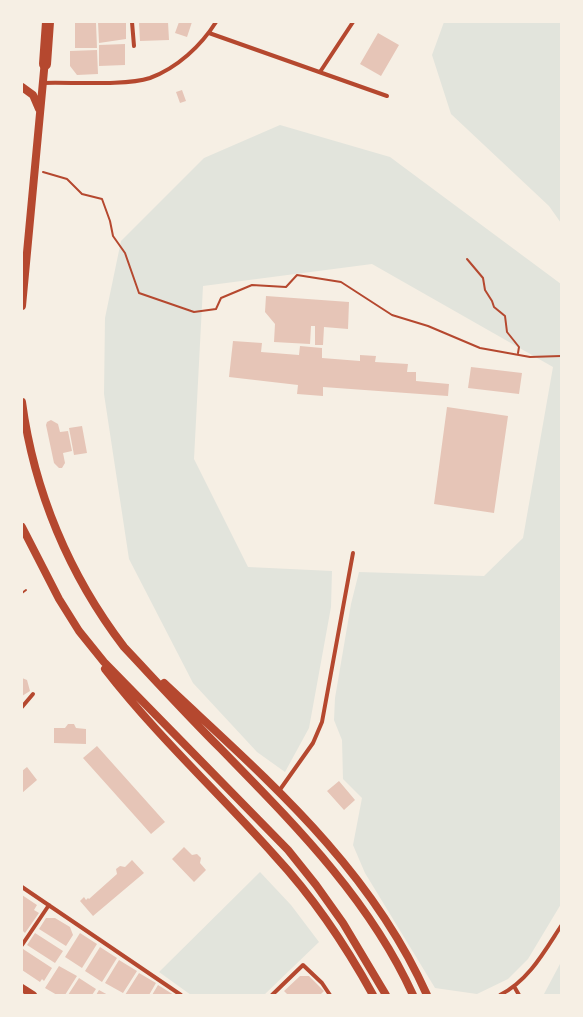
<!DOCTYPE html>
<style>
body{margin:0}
#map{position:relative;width:583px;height:1017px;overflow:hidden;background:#f6efe4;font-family:Commissioner,sans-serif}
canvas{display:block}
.frame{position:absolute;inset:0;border:23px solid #f6efe4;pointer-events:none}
</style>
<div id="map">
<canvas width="583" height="1017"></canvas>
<div class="frame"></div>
</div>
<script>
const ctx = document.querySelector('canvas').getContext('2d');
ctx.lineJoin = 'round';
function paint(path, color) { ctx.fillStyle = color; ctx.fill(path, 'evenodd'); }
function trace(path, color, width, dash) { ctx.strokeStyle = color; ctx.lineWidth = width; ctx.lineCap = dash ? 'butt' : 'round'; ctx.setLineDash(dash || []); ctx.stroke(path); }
paint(new Path2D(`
 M444 22H561V223L549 206 451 114 432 55Z
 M280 125 390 157 561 284V904L528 959 508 979 477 994 435 988 365 873 353 845 362 798 343 779 342 740 334 720 335 698 351 604 359 572 484 576 523 538 553 367 372 264 203 286 194 459 248 567 332 571 331 607 309 728 285 772 257 752 193 683 129 559 104 394 105 318 121 241 204 158Z
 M260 872 291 905 319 942 264 995H191L159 972Z
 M561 962V995H543L544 994Z`), '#e2e4dc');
paint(new Path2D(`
 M98 22H126V39L99 43Z
 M139 22H168L169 40 140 41Z
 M179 22H192L187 37 175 33Z
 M75 23H96L97 48H75Z
 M378 33 399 45 381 76 360 64Z
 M125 44V65L99 66V45Z
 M97 50 98 74 77 75 70 66V51Z
 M182 90 186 101 180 103 176 92Z
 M266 296 349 302 348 329 324 327 323 345H315V326H311L310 344 274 342 275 324 265 312Z
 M233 341 262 343 261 352 299 355 300 346 322 348V358L360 361V355L376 356 375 362 408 364 407 372H416V381L449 384 448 396 323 387V396L297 394 298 385 229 377Z
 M471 367 522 373 519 394 468 388Z
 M447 407 508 416 494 513 434 504Z
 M51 420 58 424 60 432 68 431 72 451 63 453 65 463 62 468H59L54 463 46 425 47 422Z
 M82 426 87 453 74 455 69 428Z
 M22 678 27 680 30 691 22 696Z
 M68 724H74L76 728 86 729V744L54 743V728H65Z
 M97 746 165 822 151 834 83 758Z
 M27 767 37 780 22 793V771Z
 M339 781 355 800 344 810 327 791Z
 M184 847 192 855 197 854 201 858 200 863 206 870 194 882 172 859Z
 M132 860 144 873 93 916 80 901 84 897 86 900 88 898 89 899 117 874 116 869 120 866 125 867Z
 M22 895 37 905 34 910 39 913 25 933 22 930Z
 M46 918H55L70 927 73 935 66 946 39 929Z
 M35 933 63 951 55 963 27 945Z
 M80 933 97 944 82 968 65 957Z
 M100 947 117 958 102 982 85 971Z
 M23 949 52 968 44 981 42 979 40 982 22 970Z
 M119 960 137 971 123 993 105 983Z
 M59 966 77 976 65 995H57L45 988Z
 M139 973 156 983 149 995H125Z
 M300 976H309L324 991 320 995H288L284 991Z
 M79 978 96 989 92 995H68Z
 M158 985 174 995H152Z
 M99 990 108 995H96Z`), '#e6c5b7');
trace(new Path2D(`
 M43 172 67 179 82 194 102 199 110 221 113 236 125 253 139 293 194 312 216 309 221 298 252 285 286 287 297 275 341 282 392 315 428 326 480 348 530 357 561 356
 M467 259 483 278 485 290 492 301 494 307 505 316 507 332 519 347 518 353
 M22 593 26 590`), '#b5482f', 2);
trace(new Path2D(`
 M132 22 134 46
 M209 33 387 96
 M320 72 353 22
 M43 83C71 82 125 86 150 78 177 68 201 46 216 22
 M22 707 33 694
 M279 791 313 743 322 722 353 553
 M22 887 181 995
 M22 945 49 905
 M515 988 519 995
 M272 995 303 965 322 983 330 995
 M500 995C529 980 544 952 561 926`), '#b5482f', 4);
trace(new Path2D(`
 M22 87 33 95 39 109
 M22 306 45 60
 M22 402C34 491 69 575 124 647 156 681 187 715 220 748 293 823 369 898 413 995
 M22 527 59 599 79 631 104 662 288 850 316 885 343 923 386 995
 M105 669C157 736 219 793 275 856 313 897 346 946 373 995
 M164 683C265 778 369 865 427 995
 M22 988 33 995`), '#b5482f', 8);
trace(new Path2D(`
 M45 64 48 22`), '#b5482f', 12);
</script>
